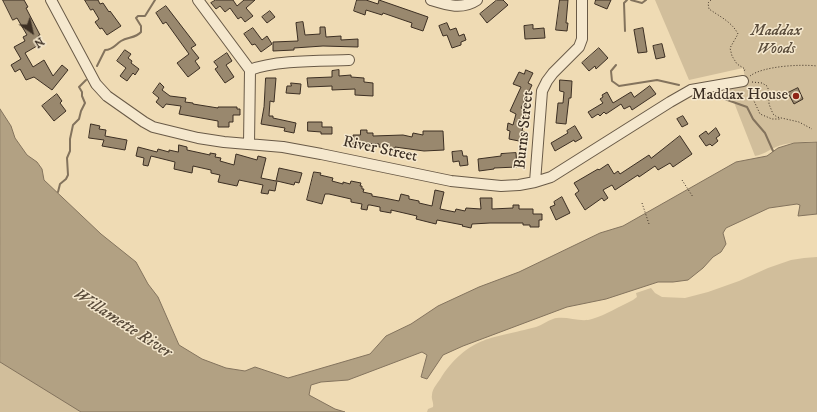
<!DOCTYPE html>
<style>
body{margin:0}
#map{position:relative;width:817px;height:412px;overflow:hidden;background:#efdbb4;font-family:"IM FELL DW Pica",serif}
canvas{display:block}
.north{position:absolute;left:12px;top:12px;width:40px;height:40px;-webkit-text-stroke:3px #f5e8ce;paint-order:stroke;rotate:146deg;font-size:11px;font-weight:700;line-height:16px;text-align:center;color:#3c2f23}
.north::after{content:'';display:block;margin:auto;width:14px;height:18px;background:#3c2f23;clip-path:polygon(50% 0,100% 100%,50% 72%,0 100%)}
</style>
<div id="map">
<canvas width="817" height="412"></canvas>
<div class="north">N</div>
</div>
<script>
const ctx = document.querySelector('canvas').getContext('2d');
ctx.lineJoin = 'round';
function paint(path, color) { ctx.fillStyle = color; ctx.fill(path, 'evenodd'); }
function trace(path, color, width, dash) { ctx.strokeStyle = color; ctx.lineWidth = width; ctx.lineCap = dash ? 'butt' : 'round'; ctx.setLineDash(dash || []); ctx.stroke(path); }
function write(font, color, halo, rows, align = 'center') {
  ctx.font = font + ' "IM FELL DW Pica",serif'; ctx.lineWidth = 3; ctx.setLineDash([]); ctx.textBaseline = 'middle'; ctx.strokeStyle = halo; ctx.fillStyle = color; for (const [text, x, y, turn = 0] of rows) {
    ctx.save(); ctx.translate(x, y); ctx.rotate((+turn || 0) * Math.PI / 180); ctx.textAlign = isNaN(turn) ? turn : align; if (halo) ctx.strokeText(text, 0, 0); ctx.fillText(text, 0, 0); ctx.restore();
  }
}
paint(new Path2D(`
 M655 0H817V141C803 142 788 142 776 147 767 151 765 154 755 156L728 87 746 82 743 68 689 80Z
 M817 257V412H427L428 409 433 407C434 403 431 399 432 395 432 388 439 382 442 376 471 335 492 339 536 327 542 325 547 321 553 319 565 315 580 323 592 319 606 315 620 306 633 300L637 297 636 293 651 288 655 293 662 297 685 298 708 292 739 281 768 268 791 260 804 258Z
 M0 362 72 405 81 412H0Z`), '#d1be9b');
const water = new Path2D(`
 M0 109 11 126 15 138 27 155 37 162 42 169 44 180 101 234 136 262 148 284 158 297 179 345 202 359 226 368 245 371 255 367 288 378 370 354 386 336 411 324 438 306 479 287 519 272 600 233 623 226 736 162 767 156 778 148 794 143 817 142V214L798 216 800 205 797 204 769 208 726 228 723 233 726 244 721 252 713 257 703 268 688 280 673 282H658L606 299 567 307 463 346 443 355 427 379 421 377 427 355 422 352 348 380 321 382 311 385 309 395 335 409 345 412H81L0 362Z`);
paint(water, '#b2a183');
trace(water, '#83735d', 1);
trace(new Path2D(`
 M631 0 642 3 646 0
 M625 31 624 3 627 0
 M616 65 611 71 612 81 619 86 657 80 679 85
 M97 66 105 50C113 50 115 45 121 41 128 37 136 38 141 32V26L136 18 138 16H145L155 0
 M699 93 719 97 747 107 753 119 765 133 773 151
 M58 192 60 184 66 179 68 175 67 158 70 151V139L73 125 79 119 81 111 85 103 82 96V92L79 87 86 80`), '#83735d', 2);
const building = new Path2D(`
 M3 0H24L28 7 26 8 40 35 38 36 42 43 25 53 33 67 44 60 53 76 62 65 68 70 52 90 34 77 26 80 20 69 15 72 11 65 21 59 14 47 25 41 23 37 27 35 17 18 13 20Z
 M85 0H98L100 4 103 3 109 12 110 11 121 26 107 35 102 28 100 29 95 22 99 19 93 9 91 10Z
 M216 0H233L237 6 244 0H255L246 8 253 16 245 22 241 17 238 19 230 8 225 12 220 6 216 9 211 3Z
 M357 0H366L378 4 379 0 428 17 423 31 411 27 412 23 383 13 382 15 366 10 365 15 354 11Z
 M497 0H503L508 5 487 23 480 14Z
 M560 0H568L566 23H568L567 31 556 30Z
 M596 0H611L607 9 595 4Z
 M166 6 196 45 191 48 199 58 195 61 200 68 188 77 177 63 189 54 166 22 163 24 156 13Z
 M270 11 275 17 267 23 262 17Z
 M303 22 305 35 320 34V27H325L326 37 341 36V40L358 39V47L323 46 294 48V50L273 51V42L298 41 296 23Z
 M447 23 450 30 456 28 459 36 464 34 466 40 461 42V45L452 48 447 35 443 36 439 26Z
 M533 25V29L544 28 545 38 525 39 524 26Z
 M253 28 262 40 267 36 272 44 261 52 255 44 252 45 244 34Z
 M643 28 647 52 638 53 634 30Z
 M662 44 665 57 656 59 653 46Z
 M599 48 608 58 596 69 595 66 589 71 582 63Z
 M125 50 131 54 128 58 132 61 131 63 139 69 135 75 133 73 127 81 120 76 126 68 117 61Z
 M227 53 232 61 226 65 234 77 225 83 215 69 218 67 214 62Z
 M339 70V76L351 75V77L364 78V82L373 83V96L355 95V89L332 90V86L308 87 307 78 332 77V71Z
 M526 70 533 73 528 83 532 85 521 108 527 111 521 126H523L522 131 527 132 524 142 509 139 510 131 507 130 508 123 513 125 516 114 510 111 521 87 513 84 519 72 524 74Z
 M266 78H276L274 102 270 101 269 116H273V118L296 123 294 133 284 131 285 128 261 124 264 107Z
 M560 80 572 81 571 98H569L566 124 556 123 558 103H563L564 92 560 91Z
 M160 83 164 87 162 90 170 96 186 98 185 102 193 103V104L218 108V107H237V109H240V115H233V122H229V127H218V121L179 114 181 106 166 104 163 108 156 102 159 98 153 93Z
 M291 83 301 84 300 94 286 93 287 86H291Z
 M650 86 656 94 632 110 630 106 624 109 621 104 606 114 604 112 600 116 598 114 592 118 588 112 603 103 600 99 603 97 602 95 607 92 613 103 631 92 634 97Z
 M798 88 803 99 794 104 788 93Z
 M57 94 62 101 60 103 66 111 54 121 42 106Z
 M683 116 688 124 682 127 677 119Z
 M308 122H322V127H332V134H321V132L308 131Z
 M91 124 100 126 99 129 106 130 105 136 127 140 125 150 102 146 104 140 89 138Z
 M575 126 582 138 575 142 574 140 555 151 551 143 568 133 567 131Z
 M716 128 720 135 716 138 718 141 712 146 710 144 706 146 699 136 706 131 708 134Z
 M361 130H367V133H373V136L403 135 412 137 413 133 423 135V131H443L444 150 424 151 395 147V151H388L386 147H379V144L361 143V146L353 145V135H360Z
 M680 136 692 154 673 167 670 163 658 170 655 166 639 177 638 175 615 190 612 185 603 190 608 198 604 201 602 198 585 210 575 194 579 191 574 183 598 169 599 170 608 164 614 174 618 171 620 174 649 155 651 158Z
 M179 145 187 147V150L210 155V153L216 154 215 157 221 158 220 161 234 165 236 154 257 160 258 156 266 158 261 178 276 181 279 168 302 173 299 183 295 182 294 185 277 181 275 191 269 190 268 194 261 193 263 185 239 180 237 186 218 182 220 175 211 173V170L193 166 192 173 174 169 175 162 151 156 148 166 143 165 144 158 136 156 138 147 157 152 158 149 169 152V150L178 152Z
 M462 151 463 156H467L468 165 460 166 459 161 453 162 452 152Z
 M516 153 517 167 494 168V169L479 171 478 159 501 156V154Z
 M314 172 321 173 320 175 333 178 332 181 343 184V182L350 184 351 181 361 183 360 186H362V189H364L363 192 372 194V196L384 198 399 201 401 194 409 196V199L419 201V203L432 206 435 190 444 192 440 209 455 212 456 209 465 211 466 208 481 209 480 198H492V209L513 208V205H519V209H533V214H542V220H539V227H530V225H523V223H490L472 224 471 228 462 226 463 225 437 220 436 224 416 219 417 216 391 210V213L380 211V207L370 205H368L367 210 361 209 362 204 351 202V199L329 194H325L322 204 307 200Z
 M562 197 570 213 556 220 550 207 555 205 554 202Z`);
paint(building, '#99886e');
trace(building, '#3c2f23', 1);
const minor = new Path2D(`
 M51 0 96 84 107 96 144 122 153 127 198 138 224 142 283 147 321 154 451 181 501 186 519 185 535 182 551 177 670 102 691 90 743 81
 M198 0 250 70
 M431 0C447 5 462 10 477 0
 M250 70C275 60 322 61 349 60
 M249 144 250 70
 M535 182 542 91 547 81 553 73 579 47 582 39V0`);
trace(minor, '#695a47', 12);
trace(new Path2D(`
 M711 0 708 3 709 9C719 16 732 22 738 34L730 48 732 56 737 64 745 69 744 72
 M750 76C763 66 801 64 817 66
 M752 82 762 83 767 86 769 91V104L773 114 777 117 799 122 812 129
 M748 88 760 114 772 119H780
 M682 180 693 197
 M642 203 649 224`), '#3c2f23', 1, [1, 2]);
trace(minor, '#f5e8ce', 10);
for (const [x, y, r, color] of [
 [796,96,4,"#8f2418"]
]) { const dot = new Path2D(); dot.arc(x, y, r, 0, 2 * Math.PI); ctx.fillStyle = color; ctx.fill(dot); trace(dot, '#f5e8ce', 1.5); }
write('italic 16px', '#5a4c3b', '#f5e8ce', [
 ["Maddax",776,32],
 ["Woods",776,50]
]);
write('16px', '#3c2f23', '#f5e8ce', [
 ["Maddax House",788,96]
], 'right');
write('16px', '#3c2f23', '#f5e8ce', [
 ["Burns Street",525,130,-84],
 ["River Street",380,150,12]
]);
write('italic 17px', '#5a4c3b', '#f5e8ce', [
 ["Willamette River",122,324,33]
]);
</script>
